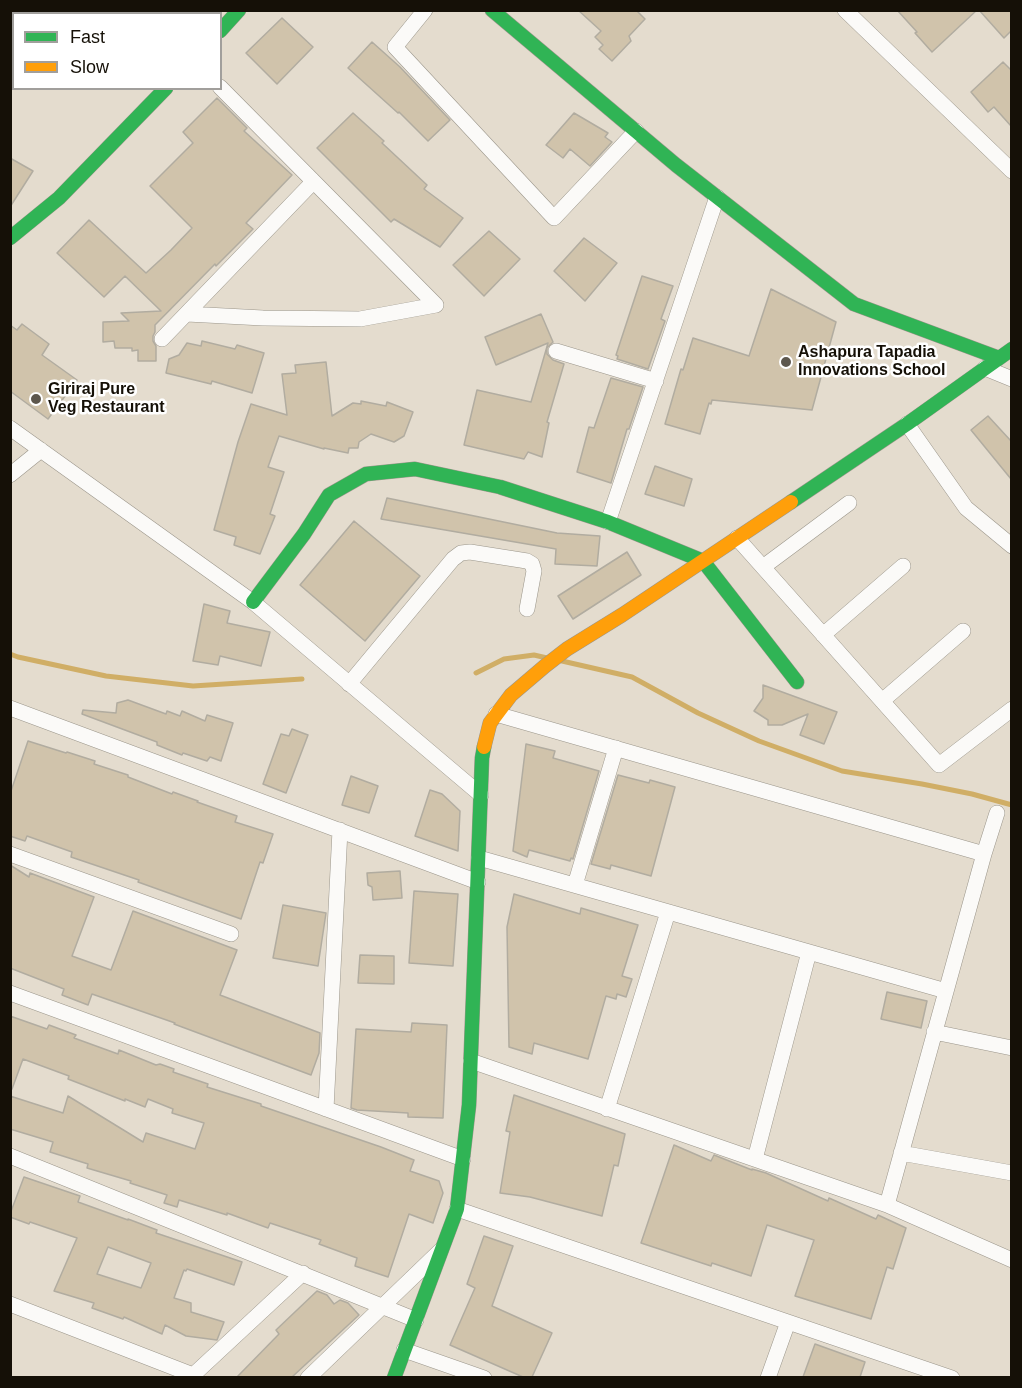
<!DOCTYPE html>
<style>
body{margin:0}
#map{position:relative;width:1022px;height:1388px;overflow:hidden;background:#e4dcce;font-family:Arial,sans-serif}
canvas{display:block}
.frame{position:absolute;inset:0;border:12px solid #151007;pointer-events:none}
.legend{position:absolute;left:12px;top:12px;width:210px;height:78px;box-sizing:border-box;background:#fff;border:2px solid #a19f9c;margin:0;padding:8px 10px;list-style:none;font-size:18px;color:#151007}
.legend li{display:flex;align-items:center;gap:12px;height:30px}
.legend b{width:30px;border:2px solid #a19f9c}
</style>
<div id="map">
<canvas width="1022" height="1388"></canvas>
<div class="frame"></div>
<ul class="legend">
<li><b style="height:8px;background:#30b455"></b>Fast</li>
<li><b style="height:8px;background:#ff9f0a"></b>Slow</li>
</ul>
</div>
<script>
const ctx = document.querySelector('canvas').getContext('2d');
ctx.lineJoin = 'round';
function trace(path, color, width, dash) { ctx.strokeStyle = color; ctx.lineWidth = width; ctx.lineCap = dash ? 'butt' : 'round'; ctx.setLineDash(dash || []); ctx.stroke(path); }
function paint(path, color) { ctx.fillStyle = color; ctx.fill(path, 'evenodd'); }
function write(font, color, halo, rows, align = 'center') {
  ctx.font = font + ' Arial,sans-serif'; ctx.lineWidth = 5; ctx.setLineDash([]); ctx.textBaseline = 'middle'; ctx.strokeStyle = halo; ctx.fillStyle = color; for (const [text, x, y, turn = 0] of rows) {
    ctx.save(); ctx.translate(x, y); ctx.rotate((+turn || 0) * Math.PI / 180); ctx.textAlign = isNaN(turn) ? turn : align; if (halo) ctx.strokeText(text, 0, 0); ctx.fillText(text, 0, 0); ctx.restore();
  }
}
trace(new Path2D(`
 M10 654 18 657 106 676 193 686 302 679
 M562 661 632 677 698 713 759 741 842 771 922 784 972 794 1012 805
 M476 673 504 659 534 655 547 658`), '#d0ae66', 5);
const building = new Path2D(`
 M578 10H636L645 19 629 36 631 41 612 61 599 49 603 45 595 37 601 31Z
 M897 10H977L932 52 915 33 917 32Z
 M979 10H1011V31L1004 38Z
 M282 18 313 47 277 84 246 53Z
 M372 42 400 67 450 120 428 141 399 112 398 113 348 68Z
 M1003 62 1011 70V126L994 107 988 112 971 92Z
 M217 98 247 128 244 131 292 175 246 223 253 229 216 266 215 264 155 325V332L153 336V341L156 346V361H138V350L132 351V348H115L114 341 103 342V322L129 321 121 313 161 311 125 276 104 297 57 253 89 220 146 273 171 250 192 228 150 186 193 143 183 132Z
 M353 113 384 141 382 143 427 185 424 189 463 218 440 247 394 219 391 222 317 148Z
 M574 113 608 133 605 137 612 142 590 166 570 149 563 158 546 145Z
 M10 158 33 171 10 207Z
 M489 231 520 259 484 296 453 265Z
 M584 238 617 263 585 301 554 271Z
 M642 276 673 286 661 319 665 321 648 369 617 359 618 356 616 355Z
 M771 289 836 322 812 410 712 400 711 404 709 403 700 434 665 424 681 369 683 370 693 338 749 356Z
 M541 314 553 342 547 348V354L553 360 564 364 547 422 549 423 542 457 528 452 524 459 464 445 477 390 531 402 548 343 496 365 485 337Z
 M22 324 49 344 42 355 77 380 48 419 10 391V325L17 330Z
 M202 341 235 349 237 345 264 353 252 393 212 381 211 384 166 373 169 359 179 355 187 343 201 346Z
 M326 362 332 416 353 403 361 404V401L386 406 387 402 413 412 404 436 394 442 371 434 359 442 358 448H349L348 453 324 448V449L279 436 268 467 284 472 270 514 275 516 260 554 234 545 236 537 214 530 238 442 251 404 287 415 282 374 296 373 295 365Z
 M611 378 643 387 629 429H627L611 483 577 472 589 427 594 428Z
 M988 416 1011 441V479L971 430Z
 M655 466 692 479 684 506 645 494Z
 M387 498 557 533 600 536 597 566 555 564 556 549 381 519Z
 M354 521 420 576 365 641 300 585Z
 M627 552 641 575 573 619 558 596Z
 M204 604 230 611 227 623 270 632 261 666 220 656 218 665 193 661Z
 M763 685 837 712 824 744 800 735 808 714 782 725H768V720L754 711 763 698Z
 M128 700 166 714 167 711 180 716 182 711 205 721 207 715 233 723 221 761 210 757 207 761 183 753 182 755 157 745V742L82 714 83 710 116 713 117 703Z
 M292 729 308 735 286 793 263 784 281 734 289 736Z
 M28 741 66 753 67 752 95 761 94 764 128 775V777L172 794 173 792 198 801 197 802 237 816 235 822 273 834 263 863 260 862 241 919 138 882 139 880 71 857 72 852 27 836 25 841 10 836V794Z
 M526 744 555 751 553 758 599 771 573 859 571 858 570 861 529 850 527 857 513 851Z
 M618 775 649 783 650 780 675 787 651 876 611 865 610 869 591 864Z
 M351 776 378 786 369 813 342 805Z
 M430 790 442 794 460 811 458 851 415 836Z
 M10 865 29 877 30 873 94 897 72 956 111 970 133 911 237 950 220 995 320 1033 319 1053 311 1075 174 1024 175 1023 92 994 88 1005 62 995 64 989 10 968Z
 M400 871 402 898 373 900 372 887 368 885 367 873Z
 M414 891 458 894 453 966 409 963Z
 M514 894 580 914 581 908 638 925 622 976 632 979 626 997 617 994 616 999 606 996 588 1059 534 1043 532 1054 509 1047 507 927Z
 M283 905 326 913 318 966 273 958Z
 M360 955 394 956V984L358 983Z
 M887 992 927 1001 921 1028 881 1019Z
 M10 1016 47 1029 49 1025 76 1035 74 1038 118 1054 119 1050 156 1065 160 1064 174 1069 173 1072 208 1084 207 1087 261 1104V1106L381 1147 414 1160 410 1171 439 1181 443 1193 433 1223 409 1214 388 1277 355 1266 357 1258 319 1244 321 1240 270 1223 268 1228 227 1213V1215L179 1200 177 1207 164 1203 167 1195 130 1183 131 1181 87 1168 88 1164 50 1152 53 1142 10 1129V1096L63 1113 68 1096 143 1142 146 1133 195 1149 204 1123 172 1113 173 1109 148 1099 145 1107 125 1099V1101L68 1079 69 1076 23 1059 12 1089 10 1088Z
 M412 1023 447 1025 443 1118 408 1117V1113L357 1110 351 1108 356 1029 411 1032Z
 M514 1095 625 1134 618 1166 614 1165 602 1216 530 1197 500 1193 510 1132 506 1131Z
 M674 1145 711 1161 714 1155 752 1170V1169L766 1173 828 1201 829 1198 876 1219 878 1215 906 1228 893 1269 887 1267 871 1319 795 1296 814 1240 767 1225 751 1276 712 1263 711 1266 641 1243Z
 M24 1177 80 1196 78 1202 128 1220V1219L157 1230 156 1233 242 1262 234 1285 187 1269 186 1271 184 1270 174 1298 191 1303V1312L224 1322 217 1340 186 1336 165 1325 162 1334 124 1317 123 1319 92 1308 94 1303 54 1291 77 1238 30 1222 29 1224 10 1217V1214ZM108 1247 151 1263 141 1288 97 1274Z
 M484 1236 513 1246 492 1306 552 1333 532 1377H523L450 1345 475 1288 467 1284Z
 M317 1291 327 1295 334 1304 340 1300 348 1303 359 1315 292 1377H237L279 1334 276 1330Z
 M815 1344 865 1362 860 1377H803Z`);
paint(building, '#d0c3ab');
trace(building, '#b1aca0', 1.5);
const street = new Path2D(`
 M198 10 201 14
 M425 10 395 47 554 218 636 131
 M845 10 1012 171
 M20 14 22 10
 M10 27 14 23
 M220 87 436 305
 M187 314 263 318 360 319 436 305
 M162 339 313 182
 M556 351 656 381
 M985 368 1012 379
 M907 424 966 508 1012 546
 M10 428 253 602 481 795
 M10 475 41 450
 M608 522 717 197
 M737 538 939 765 1012 709
 M763 567 849 503
 M823 635 903 566
 M349 684 453 559 461 553 470 552 527 561 532 564 534 571 527 609
 M882 701 963 631
 M10 708 478 882
 M496 714 984 854
 M10 854 231 934
 M479 858 946 991
 M575 885 616 748
 M10 993 463 1159
 M934 1032 1012 1048
 M471 1061 887 1205 1012 1260
 M326 1109 340 830
 M607 1109 668 912
 M901 1153 1012 1173
 M10 1156 416 1320
 M755 1159 809 952
 M887 1205 984 854 997 813
 M457 1209 952 1378
 M10 1304 193 1375
 M404 1350 484 1378
 M190 1378 303 1273
 M308 1378 440 1251
 M768 1378 788 1322`);
const fast = new Path2D(`
 M492 10 676 165 854 304 999 358
 M220 31 239 10
 M10 238 59 198 166 88
 M791 502 907 424 1012 349
 M253 602 304 534 329 495 366 474 415 469 500 487 608 522 703 561 797 682
 M394 1378 457 1209 469 1105 482 758 484 747`);
const slow = new Path2D(`
 M484 747 490 723 511 695 545 666 567 649 622 615 791 502`);
trace(street, '#9b968b', 16);
trace(fast, '#9b968b', 15);
trace(slow, '#9b968b', 15);
trace(street, '#fbfaf8', 15);
trace(fast, '#30b455', 14);
trace(slow, '#ff9f0a', 14);
for (const [x, y, r, color] of [
 [786,362,6,"#5d574d"],
 [36,399,6,"#5d574d"]
]) { const dot = new Path2D(); dot.arc(x, y, r, 0, 2 * Math.PI); ctx.fillStyle = color; ctx.fill(dot); trace(dot, '#fff', 2); }
write('bold 16px', '#151007', '#fff', [
 ["Ashapura Tapadia",798,353],
 ["Innovations School",798,371],
 ["Giriraj Pure",48,390],
 ["Veg Restaurant",48,408]
], 'left');
</script>
